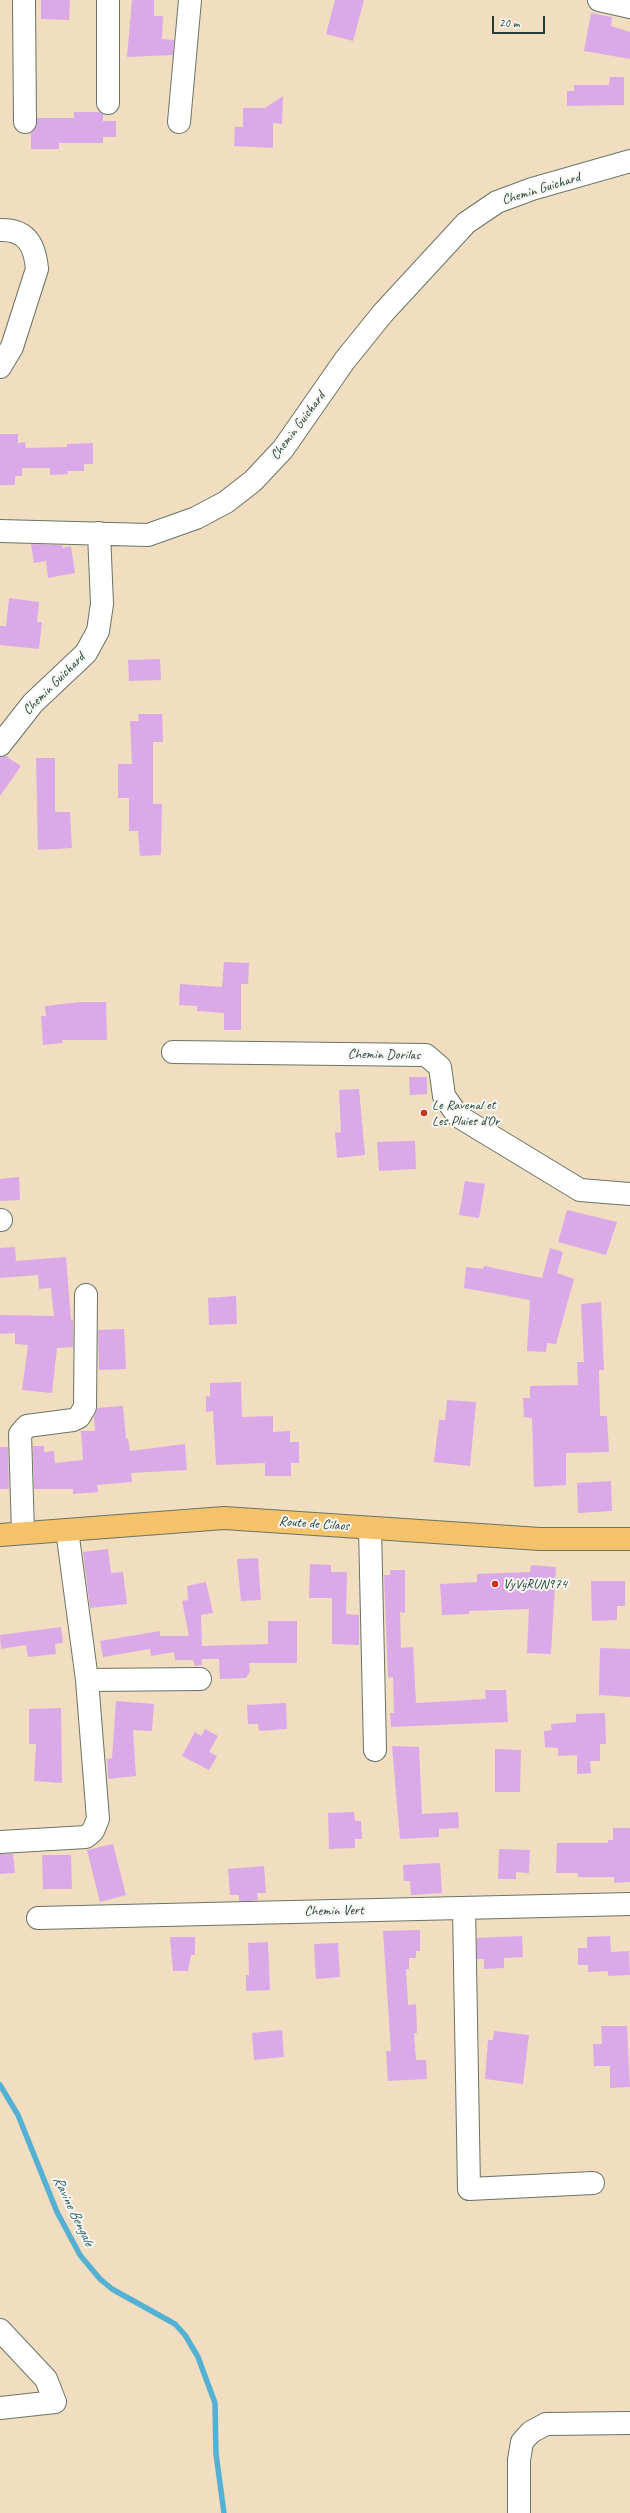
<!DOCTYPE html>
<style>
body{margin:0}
#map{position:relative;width:630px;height:2513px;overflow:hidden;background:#f1ddbf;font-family:Caveat,sans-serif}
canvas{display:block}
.scale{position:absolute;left:492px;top:16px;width:53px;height:18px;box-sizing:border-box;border:2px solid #1f3d34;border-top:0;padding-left:5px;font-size:12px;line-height:14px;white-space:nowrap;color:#1f3d34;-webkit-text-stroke:3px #f6f6f2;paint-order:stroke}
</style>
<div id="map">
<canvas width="630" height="2513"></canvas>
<div class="scale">20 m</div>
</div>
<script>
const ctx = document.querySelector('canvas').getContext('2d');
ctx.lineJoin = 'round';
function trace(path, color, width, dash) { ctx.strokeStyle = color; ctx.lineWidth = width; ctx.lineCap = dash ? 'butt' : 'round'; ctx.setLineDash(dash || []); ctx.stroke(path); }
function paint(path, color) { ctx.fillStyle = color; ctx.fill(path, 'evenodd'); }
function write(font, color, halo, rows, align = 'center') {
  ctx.font = font + ' Caveat,sans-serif'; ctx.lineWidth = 4; ctx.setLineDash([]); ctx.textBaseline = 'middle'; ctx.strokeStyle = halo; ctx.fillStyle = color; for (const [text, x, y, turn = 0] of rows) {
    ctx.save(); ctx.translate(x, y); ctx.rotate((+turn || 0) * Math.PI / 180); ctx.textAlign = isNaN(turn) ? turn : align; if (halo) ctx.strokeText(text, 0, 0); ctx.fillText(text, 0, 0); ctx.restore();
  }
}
trace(new Path2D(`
 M0 2085 18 2115 57 2212 80 2255 100 2279 112 2289 175 2324 185 2335 198 2357 215 2403 216 2454 224 2513`), '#55b1d3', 5.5);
paint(new Path2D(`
 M41 0H70L69 20 41 19Z
 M132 0H154V16H163L162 39 174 40 173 55 127 57Z
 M335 0H364L353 41 326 34Z
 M591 13 612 17 611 26 630 32V59L584 51Z
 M610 77H624V105L567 106V91H574V85H609Z
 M283 96 282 124 273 123V148L234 146 235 127H243V108H265Z
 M74 112H100L103 114V121H116V137H103V143H59V149H31V133L36 128 37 118H74Z
 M0 434H18V443L25 442 26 448 67 447V444L93 443V464H84V471H67L68 474 50 475V468H22V476H15V485H0Z
 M31 544 62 545V548L71 546 75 573 48 578 46 561 34 563Z
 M9 598 39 602 37 622H42L39 649 0 645V626H6Z
 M160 659 161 680 129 681 128 660Z
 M138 714H162L163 742H153V804H162L161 855 140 856 138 831H129V798H118V764H132L130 721H139Z
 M6 756 21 766 0 796V757Z
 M36 758H55V812H70L72 848 38 850Z
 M224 962 249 963 248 984H241V1030H224V1013L197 1011V1006L179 1005 180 984 222 987Z
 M82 1002H106L107 1040H62L63 1043 43 1045 41 1016H46L45 1006Z
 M409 1077H427V1094L410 1095Z
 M359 1089 365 1155 337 1158 335 1133 341 1132 339 1090Z
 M407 1141H415L416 1169 379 1171 377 1142Z
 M19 1177 20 1200 0 1201V1179Z
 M465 1181 485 1184 479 1218 459 1215Z
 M567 1210 617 1222 606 1255 558 1242Z
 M15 1247 16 1261 66 1257 71 1320H73V1347L57 1348 52 1393 22 1390 28 1345 15 1344V1333L0 1334V1315L54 1316 51 1288 39 1289 38 1275 0 1278V1248Z
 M550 1248 563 1252 557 1273 574 1279 556 1344 547 1343 546 1352 527 1351 530 1300 464 1288 466 1267 483 1269 484 1266 542 1278Z
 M236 1296 237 1324 209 1325 208 1298Z
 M601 1302 604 1370H599L600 1416H607L609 1452 566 1453V1485L534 1487 532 1418 524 1417 523 1398H530V1386L578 1385 577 1362H584L581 1304Z
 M124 1329 126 1369 99 1370 98 1330Z
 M241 1382 242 1417 273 1416V1432L290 1431V1442H299V1463H291V1476H265V1463L216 1465 213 1411 206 1412V1396L210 1397V1383Z
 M447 1400 476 1402 470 1466 434 1462 439 1420H445Z
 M123 1406 126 1439 128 1438 130 1451 185 1444 187 1470 131 1473 132 1482 97 1485 98 1492 73 1494V1489H34L33 1446H44V1452L54 1451 55 1463 83 1460 81 1431H95L94 1417 97 1408Z
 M0 1447H8L9 1489H0Z
 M611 1481 612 1511 578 1513 577 1483Z
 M108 1549 111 1573 123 1572 127 1604 90 1608 83 1552Z
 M258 1558 261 1600 241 1601 237 1559Z
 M310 1564 331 1565V1572H347L346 1614 359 1615V1645L332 1644V1598H309Z
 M531 1565 556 1567 551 1654 527 1653 529 1609 469 1611V1614L442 1615 440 1584 477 1582V1574L530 1572Z
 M390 1570H405V1613L400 1612 401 1648 413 1647 416 1703 486 1699 485 1690H506L508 1722 391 1727 390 1713H394L393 1677 388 1678 384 1575H390Z
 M591 1581H625V1606H617V1620L592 1621Z
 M206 1582 213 1613 201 1615 202 1646 268 1644V1621H297V1663H249L250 1671 246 1678 220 1679 219 1659H202V1665L195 1666 193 1660H175L174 1652 151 1656 150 1649 103 1657 100 1641 160 1631V1636H189L182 1601 188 1600 187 1586Z
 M61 1627 63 1643 55 1644 56 1654 28 1657 26 1645 1 1649 0 1635Z
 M600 1648 630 1649V1697L599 1695Z
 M116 1701 154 1704 152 1731 133 1730 136 1776 108 1779 107 1759 112 1758Z
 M286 1703 287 1729 259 1731 258 1724H248L247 1705Z
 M61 1708 62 1783 34 1781 36 1744H29V1709Z
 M605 1713 606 1744H600V1761H590L591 1773 577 1774V1755L558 1756V1748L545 1747 544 1731 552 1730 551 1724 576 1722V1714Z
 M205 1729 218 1736 209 1752 217 1756 209 1770 182 1756 195 1732 201 1736Z
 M392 1746 419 1747 422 1814 458 1812 459 1828 439 1829V1837L400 1839Z
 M495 1749 521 1750 520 1792H495Z
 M354 1812 355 1821H361L362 1839H355V1848L329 1849 328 1813Z
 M613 1828H630V1882L614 1883V1877H578V1873H556L557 1843H608V1840H613Z
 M113 1844 126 1895 100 1902 87 1850Z
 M499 1849 530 1850 529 1873 516 1872V1879H498Z
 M0 1854H13L15 1873 0 1874Z
 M42 1855H71L72 1889H43Z
 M440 1863 442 1893 411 1895 410 1881H404L403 1865Z
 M264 1866 266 1893H257L258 1900 249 1901H239V1895H230L228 1869Z
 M420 1930V1951H416V1958H409V1969H406L408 2005 416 2004 417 2033H414L416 2060H426L427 2079 388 2081 386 2051H391L383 1931Z
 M522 1936 523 1957 504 1958V1968L484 1969V1959H477V1938Z
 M610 1936 611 1952 629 1951 630 1975 608 1976V1971L588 1972V1965H578V1948H587V1937Z
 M170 1937H195V1955H191L188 1971H173Z
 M268 1942 270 1990 246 1991V1975H249L248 1943Z
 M338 1943 340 1977 316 1979 314 1944Z
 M601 2026H627L630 2087 610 2088V2066H594L593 2044H602Z
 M282 2030 284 2057 254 2060 252 2033Z
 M494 2031 529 2035 523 2084 485 2079 488 2040H493Z`), '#daaae8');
const minor = new Path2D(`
 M24 0 25 122
 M599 0 630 7
 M108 103V0
 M179 122 190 0
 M0 230C26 229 35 245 37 269L12 347 0 367
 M0 531 148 535 196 518 226 502 253 481 283 449 345 360 383 313 466 223 497 202 532 189 630 161
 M0 745 33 703 86 653 98 631 102 604 99 533
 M173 1052 426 1055 440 1067 444 1096 458 1116 580 1190 630 1194
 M0 1220H1
 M370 1528 375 1750
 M23 1532 20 1434 27 1426 73 1420 79 1417 85 1407 86 1295
 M87 1680 200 1679
 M0 1842 86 1837 93 1831 98 1819 87 1680 67 1530
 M464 1908 469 2189 593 2183
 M38 1918 630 1904
 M0 2330 46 2379 55 2402 0 2408
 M519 2513V2460L522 2442 531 2432 546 2424 630 2423`);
const major = new Path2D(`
 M0 1535 224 1518 540 1539H630`);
trace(minor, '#687565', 24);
trace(major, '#687565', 24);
trace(minor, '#fff', 22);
trace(major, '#f3c26a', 22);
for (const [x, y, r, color] of [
 [424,1113,4,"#c8321e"],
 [495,1584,4,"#c8321e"]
]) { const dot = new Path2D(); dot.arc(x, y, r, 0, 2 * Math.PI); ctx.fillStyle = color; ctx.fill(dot); trace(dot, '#f6f6f2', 1.5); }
write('14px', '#1f3d34', '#f6f6f2', [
 ["Chemin Guichard",541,189,-17],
 ["Chemin Guichard",298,426,-53],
 ["Chemin Guichard",54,684,-45],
 ["Chemin Dorilas",384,1055,1],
 ["Route de Cilaos",314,1524,4],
 ["Chemin Vert",334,1911,-1]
]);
write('14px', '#1f3d34', '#f6f6f2', [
 ["Le Ravenal et",432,1105],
 ["Les Pluies d'Or",432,1121],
 ["VyVyRUN974",503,1584]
], 'left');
write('italic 15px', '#2f6064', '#f6f6f2', [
 ["Ravine Bengale",73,2211,64]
]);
</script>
